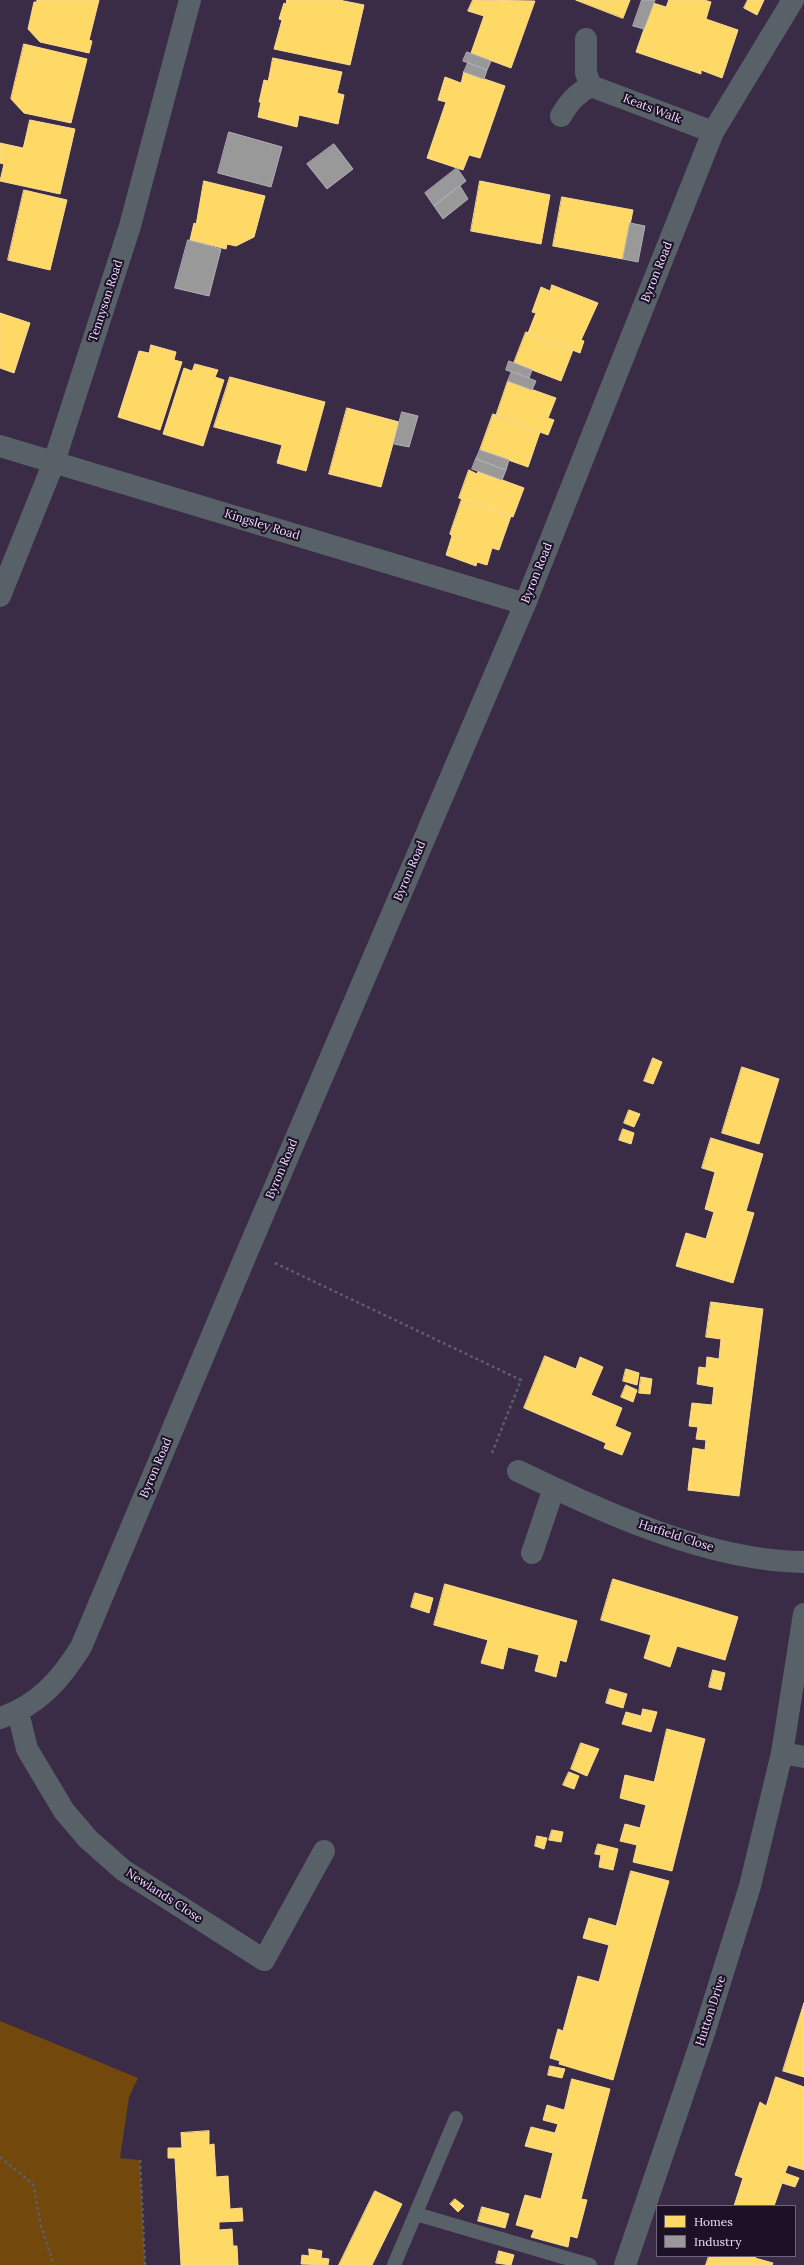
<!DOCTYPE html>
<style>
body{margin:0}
#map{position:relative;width:804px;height:2265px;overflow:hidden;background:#3a2b46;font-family:Lora,serif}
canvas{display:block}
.legend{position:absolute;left:656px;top:2205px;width:140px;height:52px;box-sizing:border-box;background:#1d1127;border:1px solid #70637c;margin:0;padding:5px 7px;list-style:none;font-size:12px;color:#edddfc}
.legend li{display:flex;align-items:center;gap:8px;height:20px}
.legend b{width:20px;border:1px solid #70637c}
</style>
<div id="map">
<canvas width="804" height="2265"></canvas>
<ul class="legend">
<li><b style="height:11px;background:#ffd966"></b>Homes</li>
<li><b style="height:11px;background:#999"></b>Industry</li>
</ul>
</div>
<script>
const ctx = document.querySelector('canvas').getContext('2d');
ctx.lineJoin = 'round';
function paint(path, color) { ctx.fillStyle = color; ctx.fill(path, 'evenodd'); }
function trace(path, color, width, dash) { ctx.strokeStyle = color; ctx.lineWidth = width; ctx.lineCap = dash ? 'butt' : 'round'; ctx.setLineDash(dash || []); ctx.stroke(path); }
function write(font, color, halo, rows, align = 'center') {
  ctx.font = font + ' Lora,serif'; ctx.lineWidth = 4; ctx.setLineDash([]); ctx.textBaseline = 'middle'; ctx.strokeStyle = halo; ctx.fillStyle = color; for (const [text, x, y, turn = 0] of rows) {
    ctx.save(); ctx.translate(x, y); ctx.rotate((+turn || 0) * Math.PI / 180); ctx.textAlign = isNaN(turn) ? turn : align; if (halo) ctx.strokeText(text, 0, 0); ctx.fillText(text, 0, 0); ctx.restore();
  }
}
paint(new Path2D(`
 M0 2021 138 2078 129 2097 120 2158 140 2160 145 2265H0Z`), '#73480d');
const homes = new Path2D(`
 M37 0H99L89 40 92 41 89 53 40 42 28 29 34 2H37Z
 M287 0H339L364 5 350 65 274 49 282 20 279 19 284 3 286 4Z
 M473 0 535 1 511 68 471 53 484 16 468 11Z
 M576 0H630L623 18Z
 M669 0H704L711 2 706 19 738 30 722 78 701 70V74L636 52 653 3 666 7Z
 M748 0H764L757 15 744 8Z
 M24 44 87 59 71 123 24 113 11 99Z
 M273 58 342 72 337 93 344 95 338 124 299 115 297 127 258 117 261 102H259L264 80 268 81Z
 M464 72 505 86 480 158 469 155 463 170 427 158 446 102 438 100 445 77 461 83Z
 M30 120 75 129 60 194 0 181 4 164 0 163V143L23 148Z
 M204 181 265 196 254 237 236 246 227 244 226 249 190 240 194 223 196 224Z
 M480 181 550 195 541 244 471 231Z
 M24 190 67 200 50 270 8 260Z
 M562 197 633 210 623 259 553 246Z
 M552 285 598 303 581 340 584 341 580 353 528 333 536 313 532 312 541 287 550 291Z
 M0 313 30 323 14 373 0 368Z
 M526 332 573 350 561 381 514 363Z
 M151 345 176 352 174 360 182 362 160 430 118 417 139 351 149 353Z
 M195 364 218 370 215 377 224 380 203 446 163 434 184 368 192 371Z
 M230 377 325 402 306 471 277 463 282 445 214 427Z
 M508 381 556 398 548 418 554 420 548 435 496 416Z
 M347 408 399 422 381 487 329 474Z
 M493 414 540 432 528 467 480 450Z
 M469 470 477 474 478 471 524 488 513 517 459 498Z
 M462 499 511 516 499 550 492 548 487 565 477 562 476 566 446 555 452 536 450 534Z
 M653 1058 662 1062 653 1084 644 1081Z
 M742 1067 779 1079 759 1144 722 1133Z
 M629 1110 640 1114 634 1127 624 1123Z
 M623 1129 634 1133 631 1144 619 1140Z
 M711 1138 763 1154 746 1211 754 1213 733 1283 676 1266 686 1233 706 1239 714 1212 705 1209 715 1172 702 1168Z
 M711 1302 763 1309 739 1496 688 1490 693 1448 705 1450 706 1440 696 1439 698 1427 689 1426 692 1403 712 1405 714 1387 697 1384 699 1367 706 1368 707 1357 719 1359 721 1339 706 1337Z
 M545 1356 576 1369 580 1357 603 1367 591 1395 622 1408 615 1426 631 1433 622 1455 604 1448 606 1443 524 1408Z
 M626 1369 639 1373 637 1385 623 1381Z
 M641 1377 652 1379 650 1394 639 1393Z
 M626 1385 637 1390 633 1402 621 1397Z
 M613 1579 738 1617 725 1660 677 1646 670 1667 644 1658 651 1635 601 1620Z
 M445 1584 577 1621 566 1662 560 1660 556 1677 535 1671 539 1655 508 1647 503 1669 481 1663 488 1640 434 1625Z
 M415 1593 433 1598 429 1613 411 1607Z
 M713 1670 725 1673 721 1690 709 1687Z
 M610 1689 627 1694 623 1708 606 1703Z
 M643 1709 657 1712 651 1732 622 1724 626 1712 641 1716Z
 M667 1729 705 1739 672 1871 633 1862 637 1845 620 1841 625 1824 640 1828 646 1805 620 1798 625 1775 654 1782Z
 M581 1743 599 1749 587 1776 571 1769Z
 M569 1772 579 1776 574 1789 563 1785Z
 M552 1830 563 1832 561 1842 549 1840Z
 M537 1836 547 1838 544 1849 535 1846Z
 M598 1844 618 1849 613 1870 599 1867 601 1855 595 1854Z
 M631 1871 669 1881 613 2080 559 2064 560 2061 550 2058 558 2029 563 2031 578 1976 599 1982 609 1945 583 1938 589 1918 616 1926Z
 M804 2003V2077L783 2071Z
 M550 2066 565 2069 562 2078 548 2075Z
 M776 2077 804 2087V2170L788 2165 785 2173 799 2178 795 2187 782 2183 774 2206H734L743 2178 735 2175 760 2102 766 2106Z
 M572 2079 610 2089 581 2199 587 2200 577 2238 570 2236 568 2247 531 2237 534 2230 516 2225 525 2195 541 2199 553 2153 525 2146 531 2127 555 2133 558 2124 543 2120 547 2105 564 2110Z
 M209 2131V2145L214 2144 216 2177 228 2176 230 2209 242 2208 243 2221 219 2222V2230L232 2229 233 2246H237L238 2265H181L175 2158H168V2148H182L181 2133Z
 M375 2191 402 2204 372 2265H339Z
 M455 2199 464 2206 458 2212 450 2204Z
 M482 2207 509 2214 505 2228 478 2221Z
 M309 2249 322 2251 321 2258 329 2259 328 2265 301 2264 302 2255 309 2256Z
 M499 2251 514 2255 511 2265 496 2263Z
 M709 2256H756L755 2258 773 2263 772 2265H706Z`);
paint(homes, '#ffd966');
trace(homes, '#fada93', 1);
const industry = new Path2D(`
 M642 0H655L644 29 633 26Z
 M467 52 491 61 487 70 463 61Z
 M468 63 487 70 484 79 464 72Z
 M229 132 282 147 271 187 218 173Z
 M334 144 353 169 327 189 307 164Z
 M457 168 466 181 434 206 425 193Z
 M460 186 468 199 443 219 434 206Z
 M630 223 645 226 638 262 623 259Z
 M188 240 221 249 209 296 175 288Z
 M509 361 532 370 529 378 506 370Z
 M512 371 536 381 532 390 508 381Z
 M402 412 418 416 409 447 394 444Z
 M480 450 509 460 506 470 476 459Z
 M476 459 506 470 502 480 472 469Z`);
paint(industry, '#999');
trace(industry, '#b2adb7', 1);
trace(new Path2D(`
 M275 1263 521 1380 492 1453
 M0 2157 33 2184 41 2226 54 2265
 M140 2160 145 2265`), '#5c5f67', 2.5, [3, 3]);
trace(new Path2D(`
 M416 2214 590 2265
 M394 2265 456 2118`), '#586167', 14);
trace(new Path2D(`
 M586 39V73L591 86
 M561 116C569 102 577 93 591 86L713 132
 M0 446 525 604
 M0 596 54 462 130 226 190 0
 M518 1471C604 1512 707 1561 804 1562
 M532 1553 554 1488
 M18 1712 27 1749 64 1811 88 1839 123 1870 264 1960 324 1851
 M0 1718C38 1706 61 1679 81 1647L248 1250 525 604 713 132 793 0
 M782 1753 804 1757
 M625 2265 705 2030 750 1886 782 1753 804 1614`), '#586167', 22);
write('12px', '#edddfc', '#1d1127', [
 ["Keats Walk",652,109,21],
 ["Byron Road",657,272,-68],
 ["Tennyson Road",106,301,-72],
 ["Kingsley Road",262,525,17],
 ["Byron Road",537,573,-68],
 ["Byron Road",410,871,-67],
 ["Byron Road",282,1169,-67],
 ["Byron Road",156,1468,-67],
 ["Hatfield Close",676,1536,18],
 ["Newlands Close",164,1896,33],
 ["Hutton Drive",711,2011,-72]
]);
</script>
